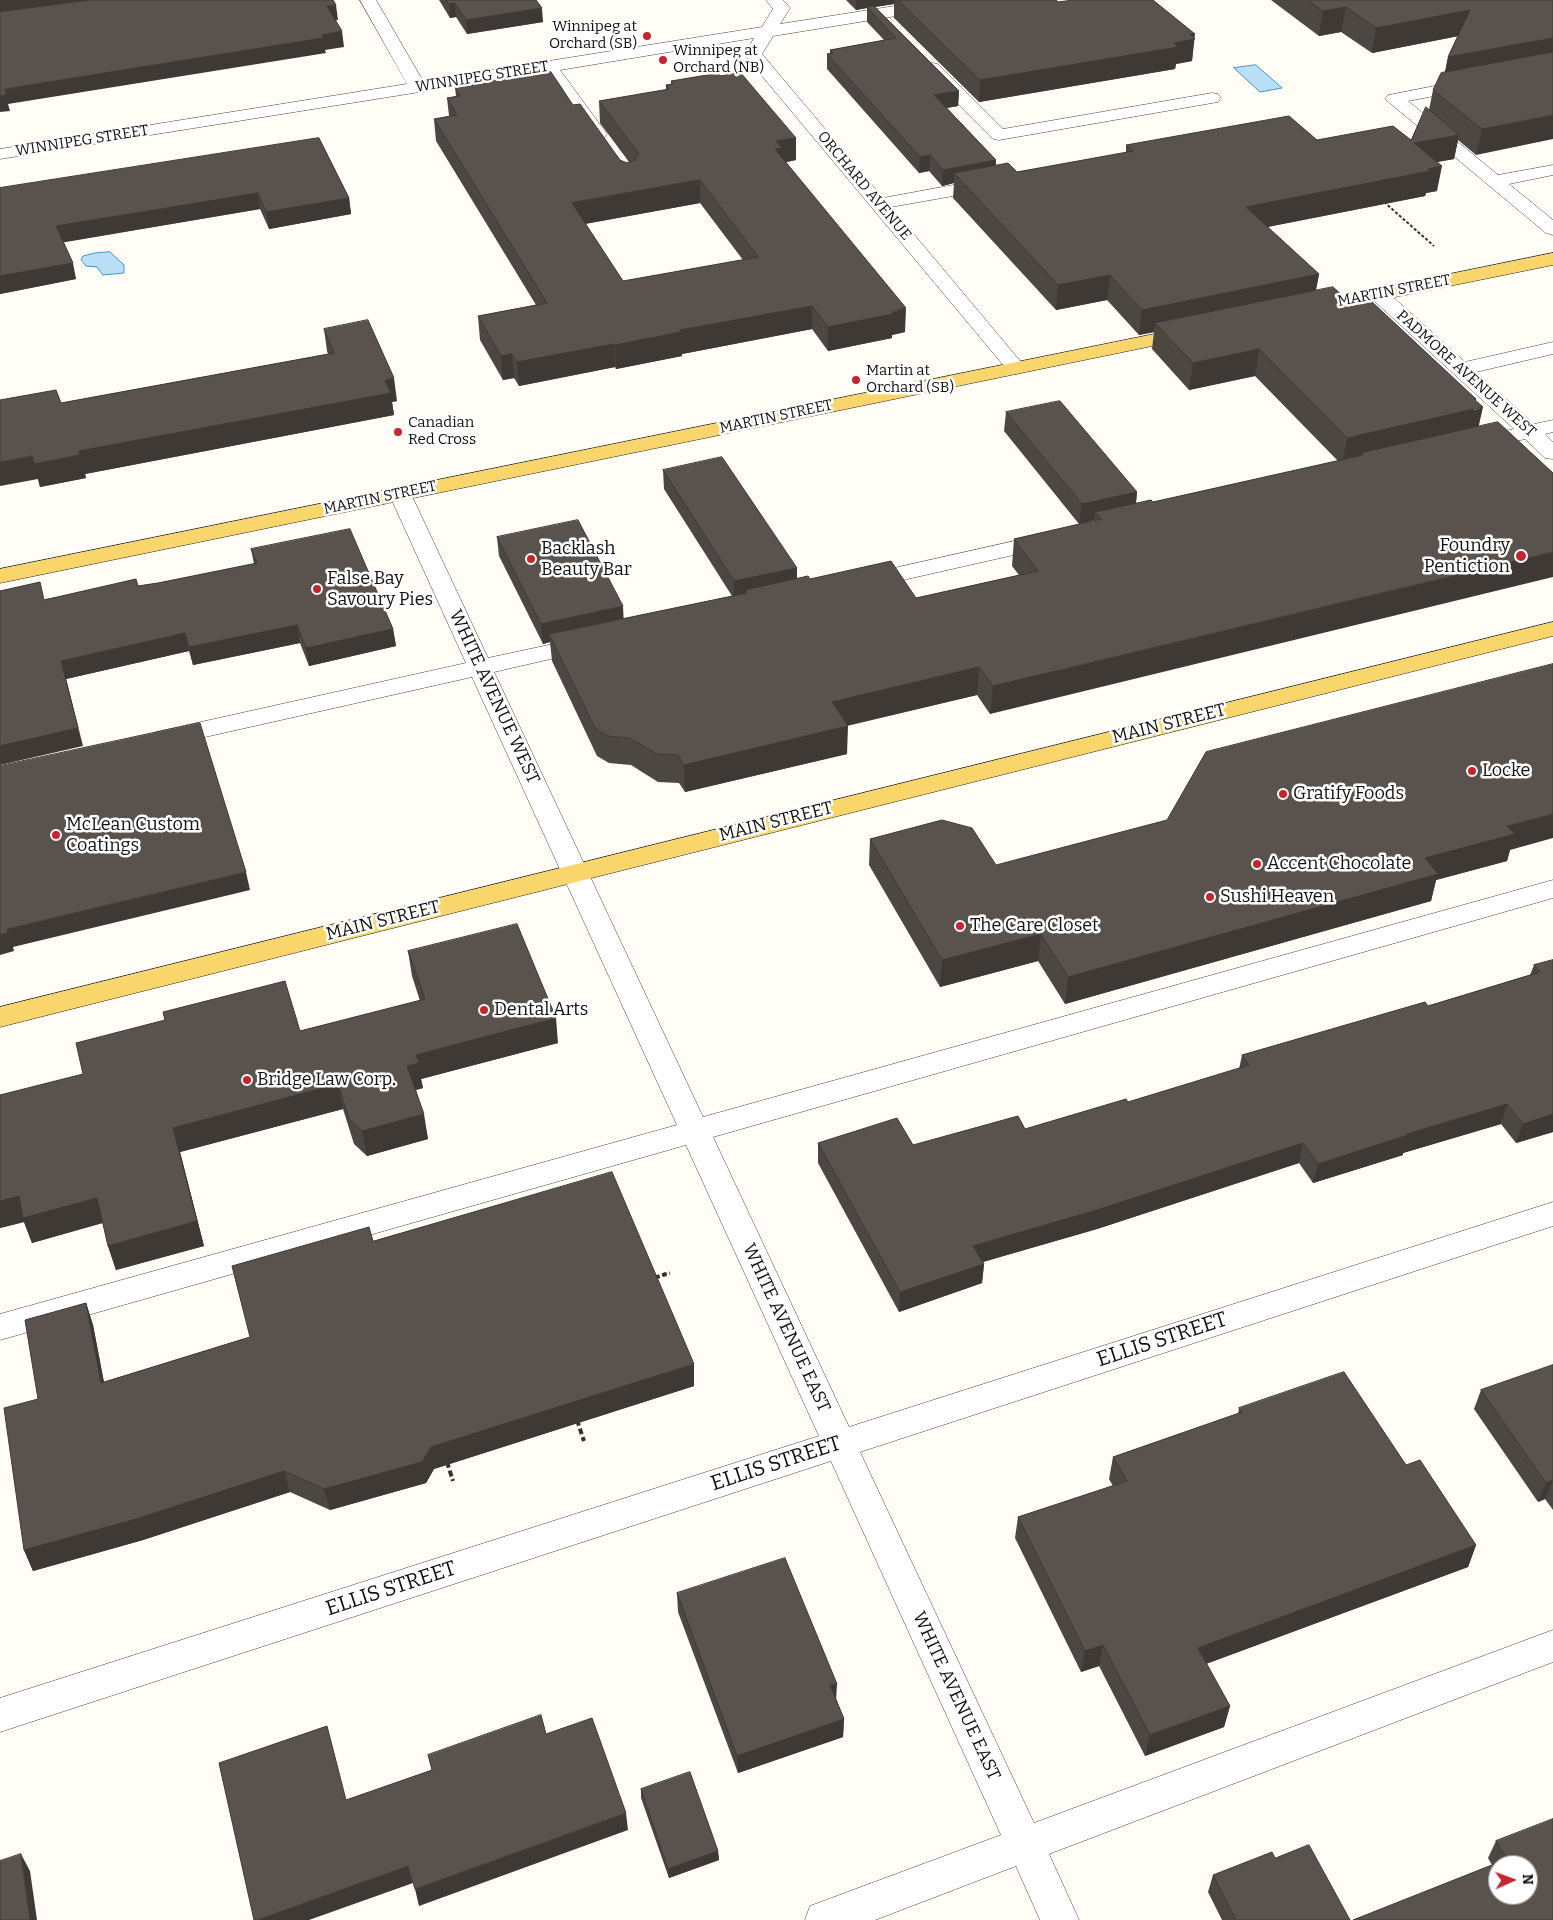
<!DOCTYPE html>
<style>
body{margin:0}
#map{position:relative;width:1553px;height:1920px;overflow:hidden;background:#fffdf5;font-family:Bitter,serif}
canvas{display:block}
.north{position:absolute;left:1488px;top:1855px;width:50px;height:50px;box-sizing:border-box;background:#fff;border:1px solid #a0a0a0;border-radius:50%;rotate:88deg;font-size:14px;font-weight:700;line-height:20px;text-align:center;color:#111}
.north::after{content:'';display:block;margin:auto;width:18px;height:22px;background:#c4262e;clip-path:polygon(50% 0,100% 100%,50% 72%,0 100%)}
</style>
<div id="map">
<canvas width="1553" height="1920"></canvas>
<div class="north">N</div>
</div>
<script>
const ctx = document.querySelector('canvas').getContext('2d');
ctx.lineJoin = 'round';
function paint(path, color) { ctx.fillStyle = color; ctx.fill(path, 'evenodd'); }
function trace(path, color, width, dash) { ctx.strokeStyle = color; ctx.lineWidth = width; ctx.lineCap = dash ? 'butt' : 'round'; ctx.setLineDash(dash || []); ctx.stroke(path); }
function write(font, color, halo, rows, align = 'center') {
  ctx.font = font + ' Bitter,serif'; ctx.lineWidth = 5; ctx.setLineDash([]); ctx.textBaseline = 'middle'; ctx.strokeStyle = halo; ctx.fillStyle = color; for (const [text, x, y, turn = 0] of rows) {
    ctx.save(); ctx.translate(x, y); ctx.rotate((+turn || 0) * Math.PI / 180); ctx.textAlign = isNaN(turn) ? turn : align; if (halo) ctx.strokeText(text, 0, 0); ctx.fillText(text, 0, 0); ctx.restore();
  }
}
const water = new Path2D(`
 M1256 65 1282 88 1260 92 1234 68Z
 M110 252 124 265V273L103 275 97 267 86 266 81 260 83 256 95 253Z`);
paint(water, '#b9e0f7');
trace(water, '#3f96cf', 1);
const minor = new Path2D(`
 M360 0H376L423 81 762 27 773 9 766 0H783L790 8 780 24 933 0H972L970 3 964 5 773 36 762 54 883 198 991 178 998 180 1000 184 998 188 891 207 1026 368 1023 372 1016 374 1009 372 747 58 745 54 754 38 560 70 607 134 604 138 598 139 592 138 545 72 0 159V149L407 84Z
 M932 63 938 64 1003 129 1212 93 1218 94 1221 98 1218 102 1212 103 999 140 993 139 926 72 923 68 926 64Z
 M1470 79 1476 80 1479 84 1476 88 1408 101 1498 175 1553 165V175L1509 184 1553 220V235L1546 233 1385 99 1388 95 1394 94Z
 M1378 288 1385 290 1465 362 1553 342V354L1476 372 1534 424 1553 420V432L1545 434 1553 442V459L1545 458 1525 439 1477 450 1469 449 1466 444 1469 439 1514 429 1371 298 1368 294 1371 290Z
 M400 487 408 489 411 494 488 658 586 637 594 639 598 644 594 649 494 672 703 1117 1553 880V898L713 1137 849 1427 1553 1202V1226L860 1452 1034 1823 1553 1630V1662L1049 1854 1079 1920H1040L1016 1866 875 1920H805L810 1906 1001 1835 831 1461 0 1732V1698L819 1436 686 1145 0 1340V1314L677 1125 472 677 165 746 156 744 153 738 156 732 165 730 466 663 389 494 392 489Z
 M1050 533 1058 535 1061 540 1058 545 863 589 855 587 851 582 855 577 863 575Z`);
const major = new Path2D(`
 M1553 253V265L1312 314 1305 312 1302 308 1305 304 1312 302Z
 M1189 327 1196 329 1199 333 1196 337 0 583V569Z
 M1553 622V636L0 1027V1007Z`);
trace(minor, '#444', 1);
trace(major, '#222', 1);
trace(new Path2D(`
 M1384 202 1434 246`), '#333', 2, [3, 2]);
trace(new Path2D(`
 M662 1275 670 1273`), '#333', 3, [5, 2.5]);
trace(new Path2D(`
 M654 1278 666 1274
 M577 1420 584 1441
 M447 1462 453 1481`), '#333', 4, [6, 3]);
paint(minor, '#fff');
paint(major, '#f9d66b');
paint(new Path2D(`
 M439 0H536L543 22 467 34 456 17 450 18Z
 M846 0H1056L1058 2 1194 39 1192 61 1176 64 1175 69 979 102 894 18V4L875 7 959 91 958 106 947 108 996 160V166L1017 172 1126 153V145L1317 140H1411L1429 110 1433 90 1445 72 1448 57 1458 36 1372 53 1341 32 1319 36 1271 0H1553L1476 155 1458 140 1454 159 1437 162V191L1426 193 1425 196 1267 227 1319 274 1316 290 1352 304 1476 399 990 714 977 695 847 726V754L685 792 679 783 658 782 631 765 609 763 597 756 552 661 550 642 543 644 499 556 497 537 623 619 732 596 664 489 663 470 797 568V579H810L916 598 1019 575 1012 566 1014 539 1094 521V520L1079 524 1004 431 1006 412 1137 492 1136 503 1153 502 1338 461 1255 376 1189 390 1152 349 1154 332 1139 335 1107 300 1056 310 953 198 954 183 942 186 929 171 919 173 827 69V54L830 53V50L884 40 867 22V8L856 10Z
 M720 76 796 138V160L786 162 905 332 892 335V338L828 351 812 329 682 354V356L616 369 615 367 519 386 514 378 503 380 480 340 478 316 536 305 436 141 434 119 449 116 447 98 456 96 455 87 573 105 620 160 627 163 629 162 600 123 599 101 666 90V85L671 84V81ZM700 203 743 260 623 281 585 224Z
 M319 138 349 198 351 214 269 229 260 209 63 242 76 279 0 294V188Z
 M324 329 397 401 392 402 394 415 85 474 86 478 40 487 38 479 61 403 328 354 327 351Z
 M251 549 393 629 396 646 309 666 300 643 193 665 189 651 66 679 83 746 45 599 158 583 254 564Z
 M870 839 996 865 1510 850 1507 861 1436 880 1431 901 1065 1004 1038 961 940 987 869 865Z
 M408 951 558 1043 421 1079 423 1088 416 1090 428 1139 367 1156 354 1144 343 1109 180 1152 204 1246 116 1270 108 1246 103 1223 32 1243 24 1222 0 1228V1095L300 1031 420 1001 412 976Z
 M1553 960V1132L1516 1143 1501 1124 1403 1153V1155L1313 1183 1299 1163 1097 1229 983 1262 984 1264 982 1283 899 1312 818 1163V1143L913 1145 1025 1129 1128 1102 1239 1069 1242 1055 1428 1006 1530 975 1534 965Z
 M373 1241 694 1386 434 1469 426 1483 330 1510 290 1492 143 1540 33 1571 24 1550 38 1399 86 1303 93 1325 104 1382 250 1337Z
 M1553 1365V1510L1545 1499 1538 1502 1474 1409 1481 1390Z
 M1239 1408 1406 1465 1476 1545 1468 1567 1206 1664 1230 1706 1224 1727 1145 1756 1099 1666 1081 1672 1015 1538 1018 1517 1113 1486 1109 1479 1113 1457 1238 1414Z
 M677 1593 836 1699 844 1719 843 1737 738 1773 678 1612Z
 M641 1789 718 1851 719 1860 669 1878 641 1798Z
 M1496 1841 1553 1920 1492 1865 1488 1858Z
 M1275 1858 1350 1920H1222L1208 1892 1213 1875Z`), '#4d4742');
paint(new Path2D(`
 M0 0H104L0 15Z
 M856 0H895L894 4 868 8 867 7V8L856 10Z
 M455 3 456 17 450 18 449 4Z
 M336 5 338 20 329 21 327 6Z
 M1346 7 1341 32 1319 36 1323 11Z
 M542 8 543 22 467 34 466 20Z
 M1470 10 1464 35 1372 53 1376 28Z
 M342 31 344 47 325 50 326 53 8 104 10 111 0 112V96L5 89Z
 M1190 34H1195L1192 61 1176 64 1175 69 979 102 980 80 1174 43Z
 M1553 38V63L1443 83 1448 57Z
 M959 91 958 106 934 110V95Z
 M1553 115V139L1476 155 1482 129Z
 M1459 135 1454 159 1409 167 1414 143Z
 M796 138V160L782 163 775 149 776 141Z
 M930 155 929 171 919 173 920 157Z
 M996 160 995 176 954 173V183L942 186 943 170Z
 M1442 166 1437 191 1426 193 1425 196 1242 232 1246 207Z
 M700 180V203L573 226 572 203Z
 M258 193 260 209 60 243 56 226Z
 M349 198 351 214 269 229 266 212Z
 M73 263 76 279 0 294V276Z
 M1319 274 1314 300 1155 323 1154 332 1139 335 1142 310Z
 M1110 275 1107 300 1056 310 1058 285Z
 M812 306V329L682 354V356L616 369 615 345 680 330Z
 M906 308 905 332 892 335V338L828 351V327Z
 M614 344 615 367 519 386 517 362Z
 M1259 349 1255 376 1189 390 1193 363Z
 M512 354 514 378 503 380 501 356Z
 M394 378 397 401 392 402 394 415 85 474 86 478 40 487 38 479 0 486V462L32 456 79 451Z
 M1476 399 1474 410 1483 407 1477 434 1361 453 1359 461 1342 465 1347 438Z
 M1137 492 1135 511 1095 512 1094 520 1079 524 1082 504Z
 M1553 552V577L990 714 993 686Z
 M797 568V587L747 593 745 590V599L734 601V581Z
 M623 606 624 626 549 634 550 642 543 644 541 624Z
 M297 625 300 643 193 665 189 647Z
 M393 629 396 646 309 666 306 648Z
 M185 633 189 651 66 679 83 746 0 765V746L61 661Z
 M979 667 977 695 831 729 832 702Z
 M848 726 847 754 685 792 684 765Z
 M1553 814V838L1510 850 1507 861 1436 880 1431 901 1065 1004 1068 977 1425 858 1507 826Z
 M246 872 250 890 13 947 14 951 0 955V935L7 929Z
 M1041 934 1038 961 940 987 942 960Z
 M556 1018 558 1043 421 1079 423 1088 412 1091 407 1066 416 1055Z
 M338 1084 343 1109 180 1152 204 1246 116 1270 108 1246 173 1128Z
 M1507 1104 1501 1124 1403 1153V1155L1313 1183 1318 1164 1407 1134Z
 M424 1114 428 1139 367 1156 362 1131Z
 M1553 1114V1132L1516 1143 1523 1124Z
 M1303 1143 1299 1163 1097 1229 972 1265 973 1246Z
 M19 1196 97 1198 105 1222 32 1243 24 1222 0 1228V1201Z
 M984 1264 982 1283 899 1312 900 1292Z
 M86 1303 93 1325 108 1404 101 1383Z
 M694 1364V1386L434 1469 426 1483 330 1510 324 1489 431 1447Z
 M284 1471 290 1492 143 1540 33 1571 24 1550Z
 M1553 1480 1545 1499 1538 1502 1546 1483Z
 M1476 1545 1468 1567 1192 1669 1198 1648Z
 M1103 1645 1099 1666 1081 1672 1085 1651Z
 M837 1684 836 1701 830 1685Z
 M1230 1706 1224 1727 1145 1756 1150 1735Z
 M844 1719 843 1737 738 1773 737 1756Z
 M626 1813 628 1830 419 1906 415 1889Z
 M718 1851 719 1860 669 1878 668 1869Z
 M21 1854 30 1871 37 1920H30Z
 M408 1866 413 1883 309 1920H257Z`), '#3f3936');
const building = new Path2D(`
 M89 0H333L336 5 327 6 342 31 322 35 323 38 5 89 6 95 0 96V12Z
 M446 0H536L542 8 466 20 455 3 449 4Z
 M898 0H1056L1058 2 1073 0H1153L1195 34H1190L1195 39 1174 43 1178 47 980 80Z
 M1308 0H1553V38L1448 57 1470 10 1376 28 1346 7 1323 11Z
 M874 6 959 91 934 95 996 160 943 170 930 155 920 157 827 54 833 53 830 50 896 38 867 7Z
 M1553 52V115L1482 129 1433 90 1441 73Z
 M551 72 573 105 580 104 620 160 627 163 635 160 639 154 599 101 669 89 666 85 673 84 671 81 719 73 720 76 740 72 796 138 776 141 782 148 775 149 906 308 891 311 893 314 828 327 812 306 680 330 681 332 615 345 614 344 517 362 512 354 501 356 478 316 547 303 434 119 457 115 447 98 460 96 455 87ZM700 180 758 257 623 281 572 203Z
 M1426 107 1459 135 1414 143 1442 166 1428 169 1430 171 1246 207 1319 274 1142 310 1110 275 1058 285 954 173 1008 163 1017 172 1133 151 1126 145 1289 116 1317 140 1393 126 1411 140Z
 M319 138 349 198 266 212 258 193 56 226 73 263 0 276V188Z
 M1333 287 1352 304 1370 300 1476 399H1474L1483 407 1347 438 1259 349 1193 363 1155 323Z
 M368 320 394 378 385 380 391 393 79 451 80 455 34 464 32 456 0 462V400L56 390 61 403 334 353 324 329Z
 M1060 401 1137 492 1082 504 1006 412Z
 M1498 422 1553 473V552L993 686 979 667 832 702 848 726 684 765 678 755 657 754 629 738 607 736 595 728 549 634 747 593 745 590 808 576 810 579 891 561 916 598 1038 571 1014 539 1101 519 1095 512 1151 500 1153 502 1363 455 1361 453Z
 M722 457 797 568 734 581 663 470Z
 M578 520 623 606 541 624 497 537Z
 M350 529 393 629 306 648 297 625 189 647 185 633 61 661 78 728 0 746V591L40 582 44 600 136 579 138 586 158 583 257 563 251 549Z
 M1553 664V814L1507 826 1515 834 1425 858 1438 874 1068 977 1041 934 942 960 870 839 942 820 972 828 996 865 1167 820 1206 752Z
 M200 723 246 872 7 929 8 933 0 935V766Z
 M517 924 556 1018 416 1055 419 1063 407 1066 424 1114 362 1131 349 1119 338 1084 173 1128 197 1221 108 1246 97 1198 23 1218 19 1196 0 1201V1095L83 1074 76 1043 165 1020 163 1012 285 981 300 1031 425 999 408 951Z
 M1553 960V1114L1523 1124 1507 1104 1407 1134 1408 1135 1318 1164 1303 1143 1100 1209 973 1246 984 1264 900 1292 818 1143 897 1118 913 1145 1018 1116 1025 1129 1126 1099 1128 1102 1249 1065 1242 1055 1425 1002 1428 1006 1540 972 1534 965Z
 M612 1172 694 1364 431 1447 422 1462 324 1489 284 1471 136 1519 24 1550 4 1408 38 1399 25 1320 86 1303 101 1383 250 1337 232 1266 369 1227 373 1241Z
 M1553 1365V1480L1546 1483 1481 1390Z
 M1344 1372 1406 1465 1420 1460 1476 1545 1198 1648 1230 1706 1150 1735 1103 1645 1085 1651 1018 1517 1127 1481 1113 1457 1242 1412 1239 1408Z
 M785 1558 837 1684 830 1685 844 1719 737 1756 677 1593Z
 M541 1715 546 1734 592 1718 626 1813 415 1889 408 1866 257 1920H254L219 1763 327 1726 346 1800 432 1770 428 1755Z
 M690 1772 718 1851 668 1869 641 1789Z
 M1553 1819V1920H1353L1507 1859 1496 1841ZM1498 1865H1528V1895H1498Z
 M1309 1845 1350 1920H1236L1213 1875 1272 1852 1275 1858Z
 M21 1854 30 1920H0V1861Z`);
paint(building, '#5a524d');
trace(building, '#3f3936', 1);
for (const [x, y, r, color] of [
 [647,36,5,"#c4262e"],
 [663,60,5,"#c4262e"],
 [856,380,5,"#c4262e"],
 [398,432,5,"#c4262e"],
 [1521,556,6,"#c4262e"],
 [531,559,5,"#c4262e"],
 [317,589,5,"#c4262e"],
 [1472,771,5,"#c4262e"],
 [1283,794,5,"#c4262e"],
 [56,835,5,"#c4262e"],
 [1257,864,5,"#c4262e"],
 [1210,897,5,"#c4262e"],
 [960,926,5,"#c4262e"],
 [484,1010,5,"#c4262e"],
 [247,1080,5,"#c4262e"]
]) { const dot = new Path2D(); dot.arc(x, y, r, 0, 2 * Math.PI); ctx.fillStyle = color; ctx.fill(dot); trace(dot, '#fff', 2); }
write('15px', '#111', '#fff', [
 ["Winnipeg at",637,27,"right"],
 ["Orchard (SB)",637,44,"right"],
 ["Winnipeg at",673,51],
 ["Orchard (NB)",673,68],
 ["Martin at",866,371],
 ["Orchard (SB)",866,388],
 ["Canadian",408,423],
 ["Red Cross",408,440]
], 'left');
write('15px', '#111', '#fff', [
 ["WINNIPEG STREET",482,77,-9],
 ["WINNIPEG STREET",82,141,-9],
 ["ORCHARD AVENUE",864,186,50],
 ["MARTIN STREET",1394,291,-11],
 ["PADMORE AVENUE WEST",1466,374,42],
 ["MARTIN STREET",776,417,-12],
 ["MARTIN STREET",380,498,-12]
]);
write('18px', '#111', '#fff', [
 ["Foundry",1510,546,"right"],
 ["Pentiction",1510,567,"right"],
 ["Backlash",541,549],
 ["Beauty Bar",541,570],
 ["False Bay",327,579],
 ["Savoury Pies",327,600],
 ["Locke",1482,771],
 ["Gratify Foods",1293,794],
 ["McLean Custom",66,825],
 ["Coatings",66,846],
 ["Accent Chocolate",1267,864],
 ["Sushi Heaven",1220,897],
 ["The Care Closet",970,926],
 ["Dental Arts",494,1010],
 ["Bridge Law Corp.",257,1080]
], 'left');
write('18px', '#111', '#fff', [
 ["WHITE AVENUE WEST",494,697,65],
 ["MAIN STREET",1169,724,-14],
 ["MAIN STREET",776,822,-14],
 ["MAIN STREET",383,921,-14],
 ["WHITE AVENUE EAST",786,1328,65],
 ["WHITE AVENUE EAST",956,1696,65]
]);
write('21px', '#111', '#fff', [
 ["ELLIS STREET",1162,1340,-18],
 ["ELLIS STREET",776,1464,-18],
 ["ELLIS STREET",391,1589,-18]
]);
</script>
